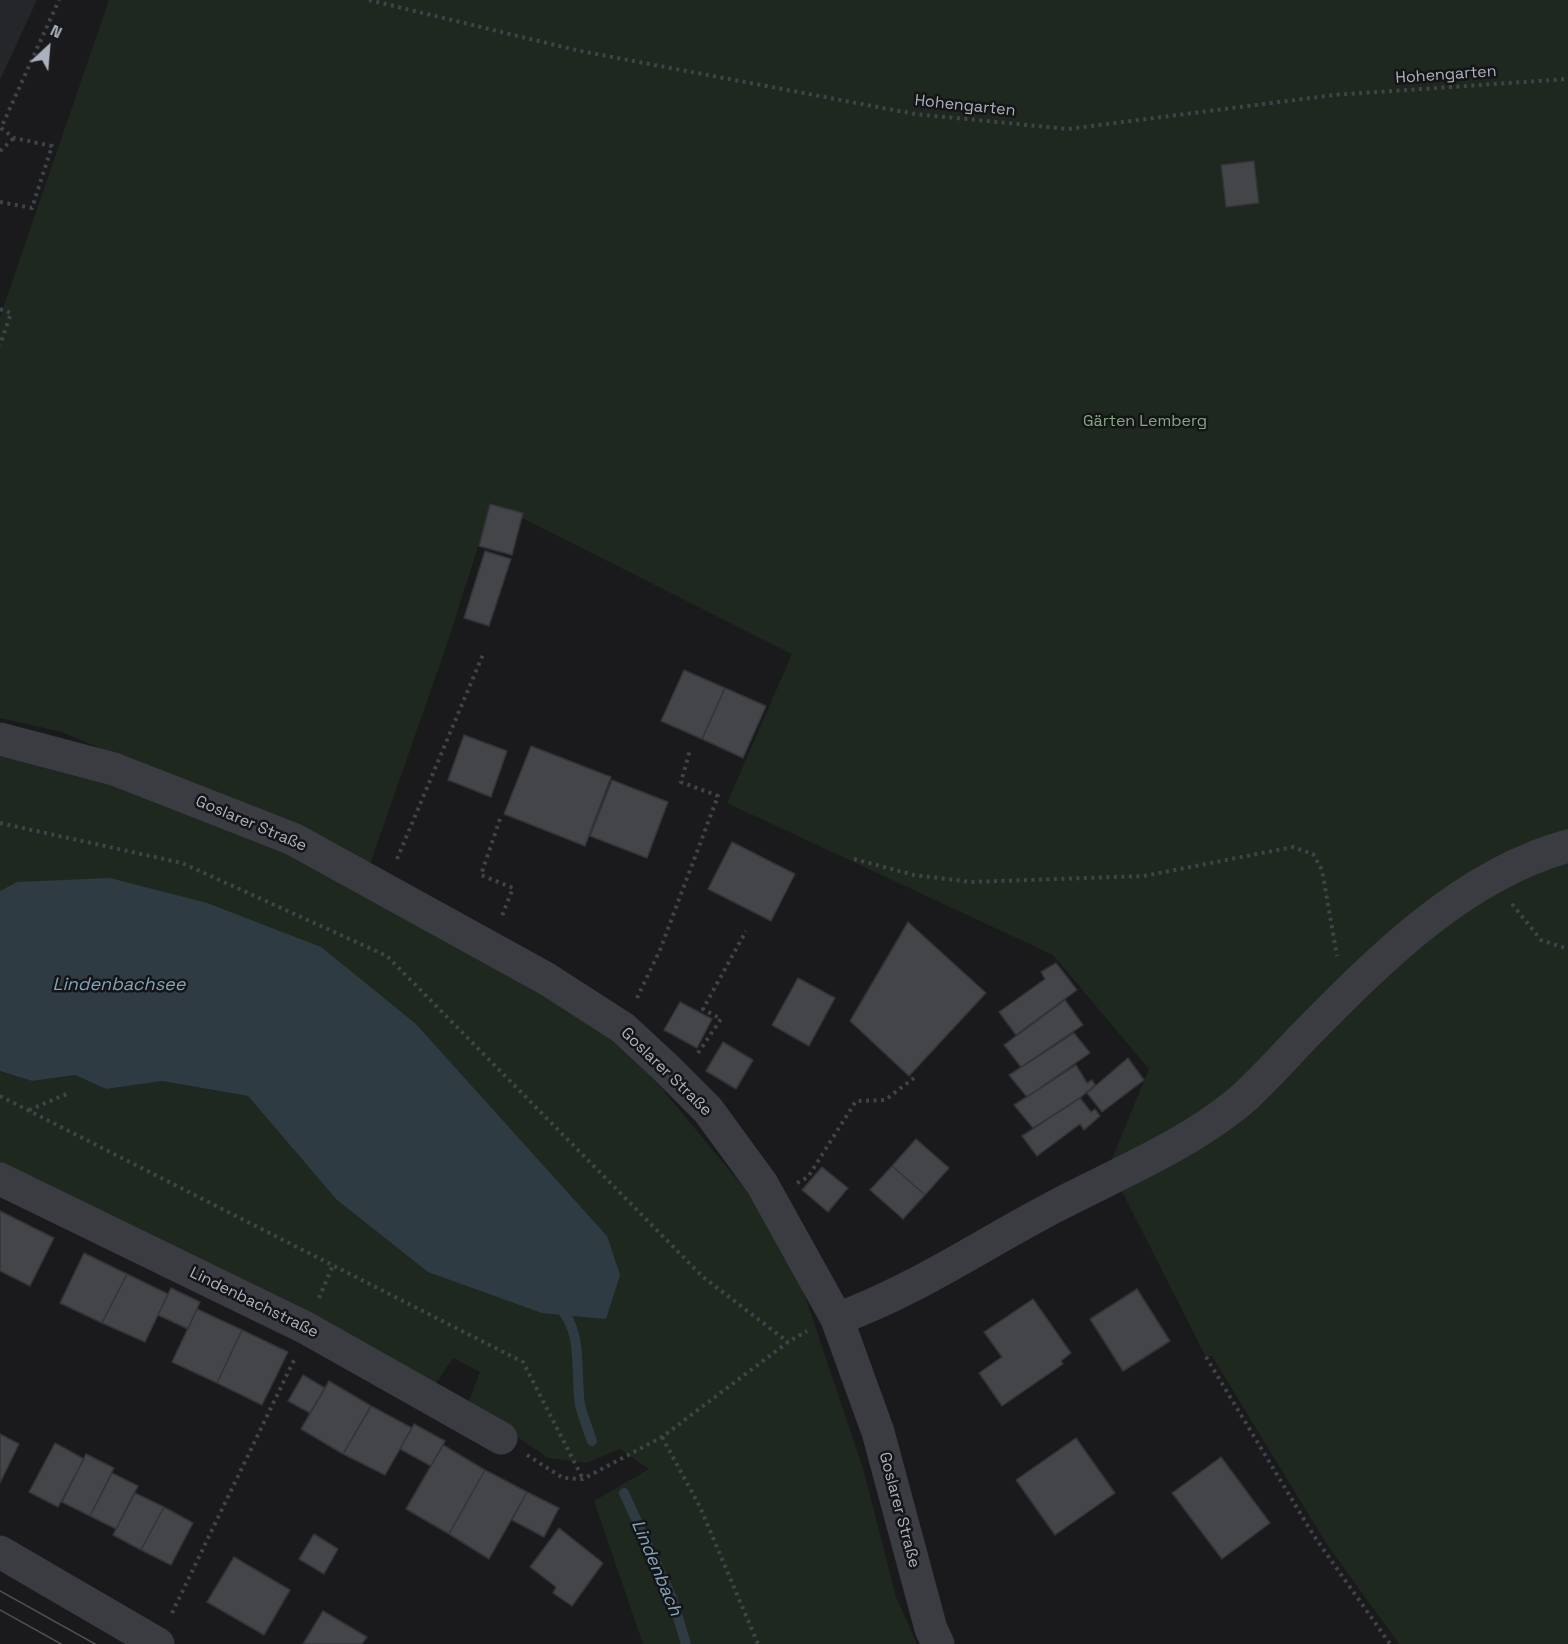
<!DOCTYPE html>
<meta charset="utf-8">
<style>
body{margin:0}
#map{position:relative;width:1568px;height:1644px;overflow:hidden;background:#1a1a1c;font-family:"Space Grotesk",sans-serif}
canvas{display:block}
.north{position:absolute;left:18px;top:18px;width:60px;height:60px;-webkit-text-stroke:4px #151517;paint-order:stroke;rotate:26deg;font-size:16px;font-weight:700;line-height:24px;text-align:center;color:#abb2bd}
.north::after{content:'';display:block;margin:auto;width:21px;height:27px;background:#abb2bd;clip-path:polygon(50% 0,100% 100%,50% 72%,0 100%)}
</style>
<div id="map">
<canvas width="1568" height="1644"></canvas>
<div class="north">N</div>
</div>
<script>
const ctx = document.querySelector('canvas').getContext('2d');
ctx.lineJoin = 'round';
function paint(path, color) { ctx.fillStyle = color; ctx.fill(path, 'evenodd'); }
function trace(path, color, width, dash) { ctx.strokeStyle = color; ctx.lineWidth = width; ctx.lineCap = dash ? 'butt' : 'round'; ctx.setLineDash(dash || []); ctx.stroke(path); }
function write(font, color, halo, rows, align = 'center') {
  ctx.font = font + ' "Space Grotesk",sans-serif'; ctx.lineWidth = 5; ctx.setLineDash([]); ctx.textBaseline = 'middle'; ctx.strokeStyle = halo; ctx.fillStyle = color; for (const [text, x, y, turn = 0] of rows) {
    ctx.save(); ctx.translate(x, y); ctx.rotate((+turn || 0) * Math.PI / 180); ctx.textAlign = isNaN(turn) ? turn : align; if (halo) ctx.strokeText(text, 0, 0); ctx.fillText(text, 0, 0); ctx.restore();
  }
}
paint(new Path2D(`
 M0 0H37L0 80Z`), '#252629');
paint(new Path2D(`
 M109 0H1568V1644H1399L1326 1543 1212 1356 1206 1357 1109 1166 1149 1069 1053 955 727 803 792 654 492 503 446 647 370 864 62 732 0 718V317Z
 M0 749 111 779 289 848 619 1037 769 1218 803 1290 864 1472 896 1597 917 1644H643L594 1501 649 1469 620 1449 586 1463 548 1458 468 1403 480 1372 453 1358 436 1383 0 1164V1071L32 1081 75 1075 106 1089 162 1081 248 1096 336 1199 607 1236 416 1024 17 882 0 891Z`), '#1f281f');
paint(new Path2D(`
 M110 878 207 903 321 947 416 1024 607 1236 620 1275 606 1319 542 1313 428 1272 336 1199 248 1096 162 1081 106 1089 75 1075 32 1081 0 1071V891L17 882Z`), '#2e3b42');
trace(new Path2D(`
 M558 1306C584 1330 575 1373 580 1405 583 1417 588 1429 592 1441
 M624 1493 672 1598 686 1644`), '#2e3b42', 10);
const building = new Path2D(`
 M1254 161 1259 203 1226 207 1221 165Z
 M490 504 523 513 512 555 479 546Z
 M485 551 511 559 489 626 464 618Z
 M684 670 725 688 702 739 661 721Z
 M725 688 766 706 743 758 702 739Z
 M464 735 507 751 491 797 448 780Z
 M531 746 611 777 585 846 504 814Z
 M612 780 668 802 647 858 590 836Z
 M732 842 795 874 771 921 708 889Z
 M908 922 986 993 909 1076 850 1021Z
 M1056 963 1077 990 1016 1035 999 1012 1045 979 1041 972Z
 M798 978 835 998 809 1046 772 1025Z
 M1065 1000 1083 1025 1021 1067 1004 1045Z
 M680 1002 712 1019 697 1048 664 1030Z
 M1074 1033 1090 1053 1027 1097 1009 1075Z
 M723 1042 753 1060 736 1089 706 1071Z
 M1128 1058 1144 1080 1102 1112 1087 1093Z
 M1076 1065 1087 1083 1092 1080 1095 1085 1080 1098 1033 1128 1014 1105Z
 M1080 1098 1091 1112 1095 1109 1100 1116 1084 1130 1080 1124 1037 1156 1022 1136Z
 M916 1139 949 1168 925 1195 892 1166Z
 M892 1166 925 1195 903 1219 870 1190Z
 M822 1167 848 1188 828 1212 802 1190Z
 M0 1211 54 1238 30 1286 0 1271Z
 M84 1253 127 1274 102 1323 60 1303Z
 M127 1274 168 1294 145 1342 102 1323Z
 M171 1288 200 1302 188 1329 158 1315Z
 M1137 1289 1170 1341 1123 1371 1090 1319Z
 M1033 1299 1071 1353 1061 1361 1063 1364 1002 1406 979 1373 1002 1357 984 1332Z
 M197 1309 242 1330 217 1383 172 1362Z
 M242 1330 288 1352 262 1405 217 1383Z
 M303 1375 325 1388 310 1413 288 1401Z
 M329 1381 371 1406 343 1454 301 1429Z
 M371 1406 412 1428 385 1475 343 1454Z
 M414 1424 445 1441 431 1466 400 1449Z
 M0 1434 19 1444 0 1483Z
 M1076 1438 1115 1493 1055 1535 1016 1480Z
 M55 1443 84 1459 58 1507 29 1492Z
 M443 1445 485 1470 449 1534 406 1509Z
 M86 1454 114 1468 90 1516 62 1502Z
 M1221 1457 1270 1523 1222 1559 1172 1493Z
 M485 1470 527 1492 489 1559 449 1534Z
 M112 1473 138 1486 116 1529 90 1516Z
 M527 1492 559 1508 544 1537 512 1520Z
 M135 1493 164 1507 141 1550 113 1535Z
 M164 1507 193 1523 171 1565 141 1550Z
 M559 1528 603 1563 572 1606 553 1593 556 1587 530 1567Z
 M314 1534 338 1549 324 1574 299 1559Z
 M234 1557 290 1590 264 1635 207 1602Z
 M323 1611 367 1637 362 1644H303Z`);
paint(building, '#434549');
trace(building, '#333439', 1.5);
trace(new Path2D(`
 M369 0 580 51 915 114 1068 129 1334 95 1568 79
 M0 151 14 138
 M0 202 32 208 52 146 14 138 1 128 59 0
 M0 309 11 313 0 345
 M500 819 481 875 513 888 502 916
 M0 823 182 863 387 956 703 1277 788 1342
 M397 859 484 652
 M854 859 914 875 971 882 1144 876 1293 847 1313 854 1322 870 1337 956
 M1512 904 1541 940 1568 949
 M637 998 660 950 718 796 681 782 690 750
 M698 1053 721 1019 703 1009 746 931
 M0 1096 523 1362 583 1479
 M29 1110 69 1093
 M797 1183 808 1177 856 1101 885 1100 914 1078
 M319 1298 333 1265
 M1206 1357 1314 1536 1390 1644
 M662 1437 700 1507 758 1644
 M527 1455 563 1478 583 1479 662 1437 788 1342 807 1331
 M172 1613 295 1358`), '#404349', 4, [3, 4.5]);
trace(new Path2D(`
 M0 739 114 769 293 839 547 979 623 1028 664 1066 708 1110 762 1184 837 1319 878 1432 931 1629 938 1644
 M0 1179 306 1328 501 1438
 M837 1319C912 1292 980 1246 1050 1209 1114 1175 1183 1148 1239 1102 1262 1082 1282 1059 1303 1037 1378 961 1462 875 1568 846
 M0 1552 158 1644`), '#3a3c42', 33);
trace(new Path2D(`
 M0 1591 95 1644
 M0 1610 61 1644`), '#4d5057', 1.5);
write('16px', '#abb2bd', '#151517', [
 ["Hohengarten",1446,75,-4],
 ["Hohengarten",965,106,6],
 ["Goslarer Straße",251,824,23],
 ["Goslarer Straße",666,1072,44],
 ["Lindenbachstraße",254,1303,26],
 ["Goslarer Straße",899,1510,75]
]);
write('16px', '#82aa80', '#151517', [
 ["Gärten Lemberg",1145,422]
]);
write('italic 18px', '#7fa4bb', '#151517', [
 ["Lindenbachsee",119,985],
 ["Lindenbach",656,1568,67]
]);
</script>
